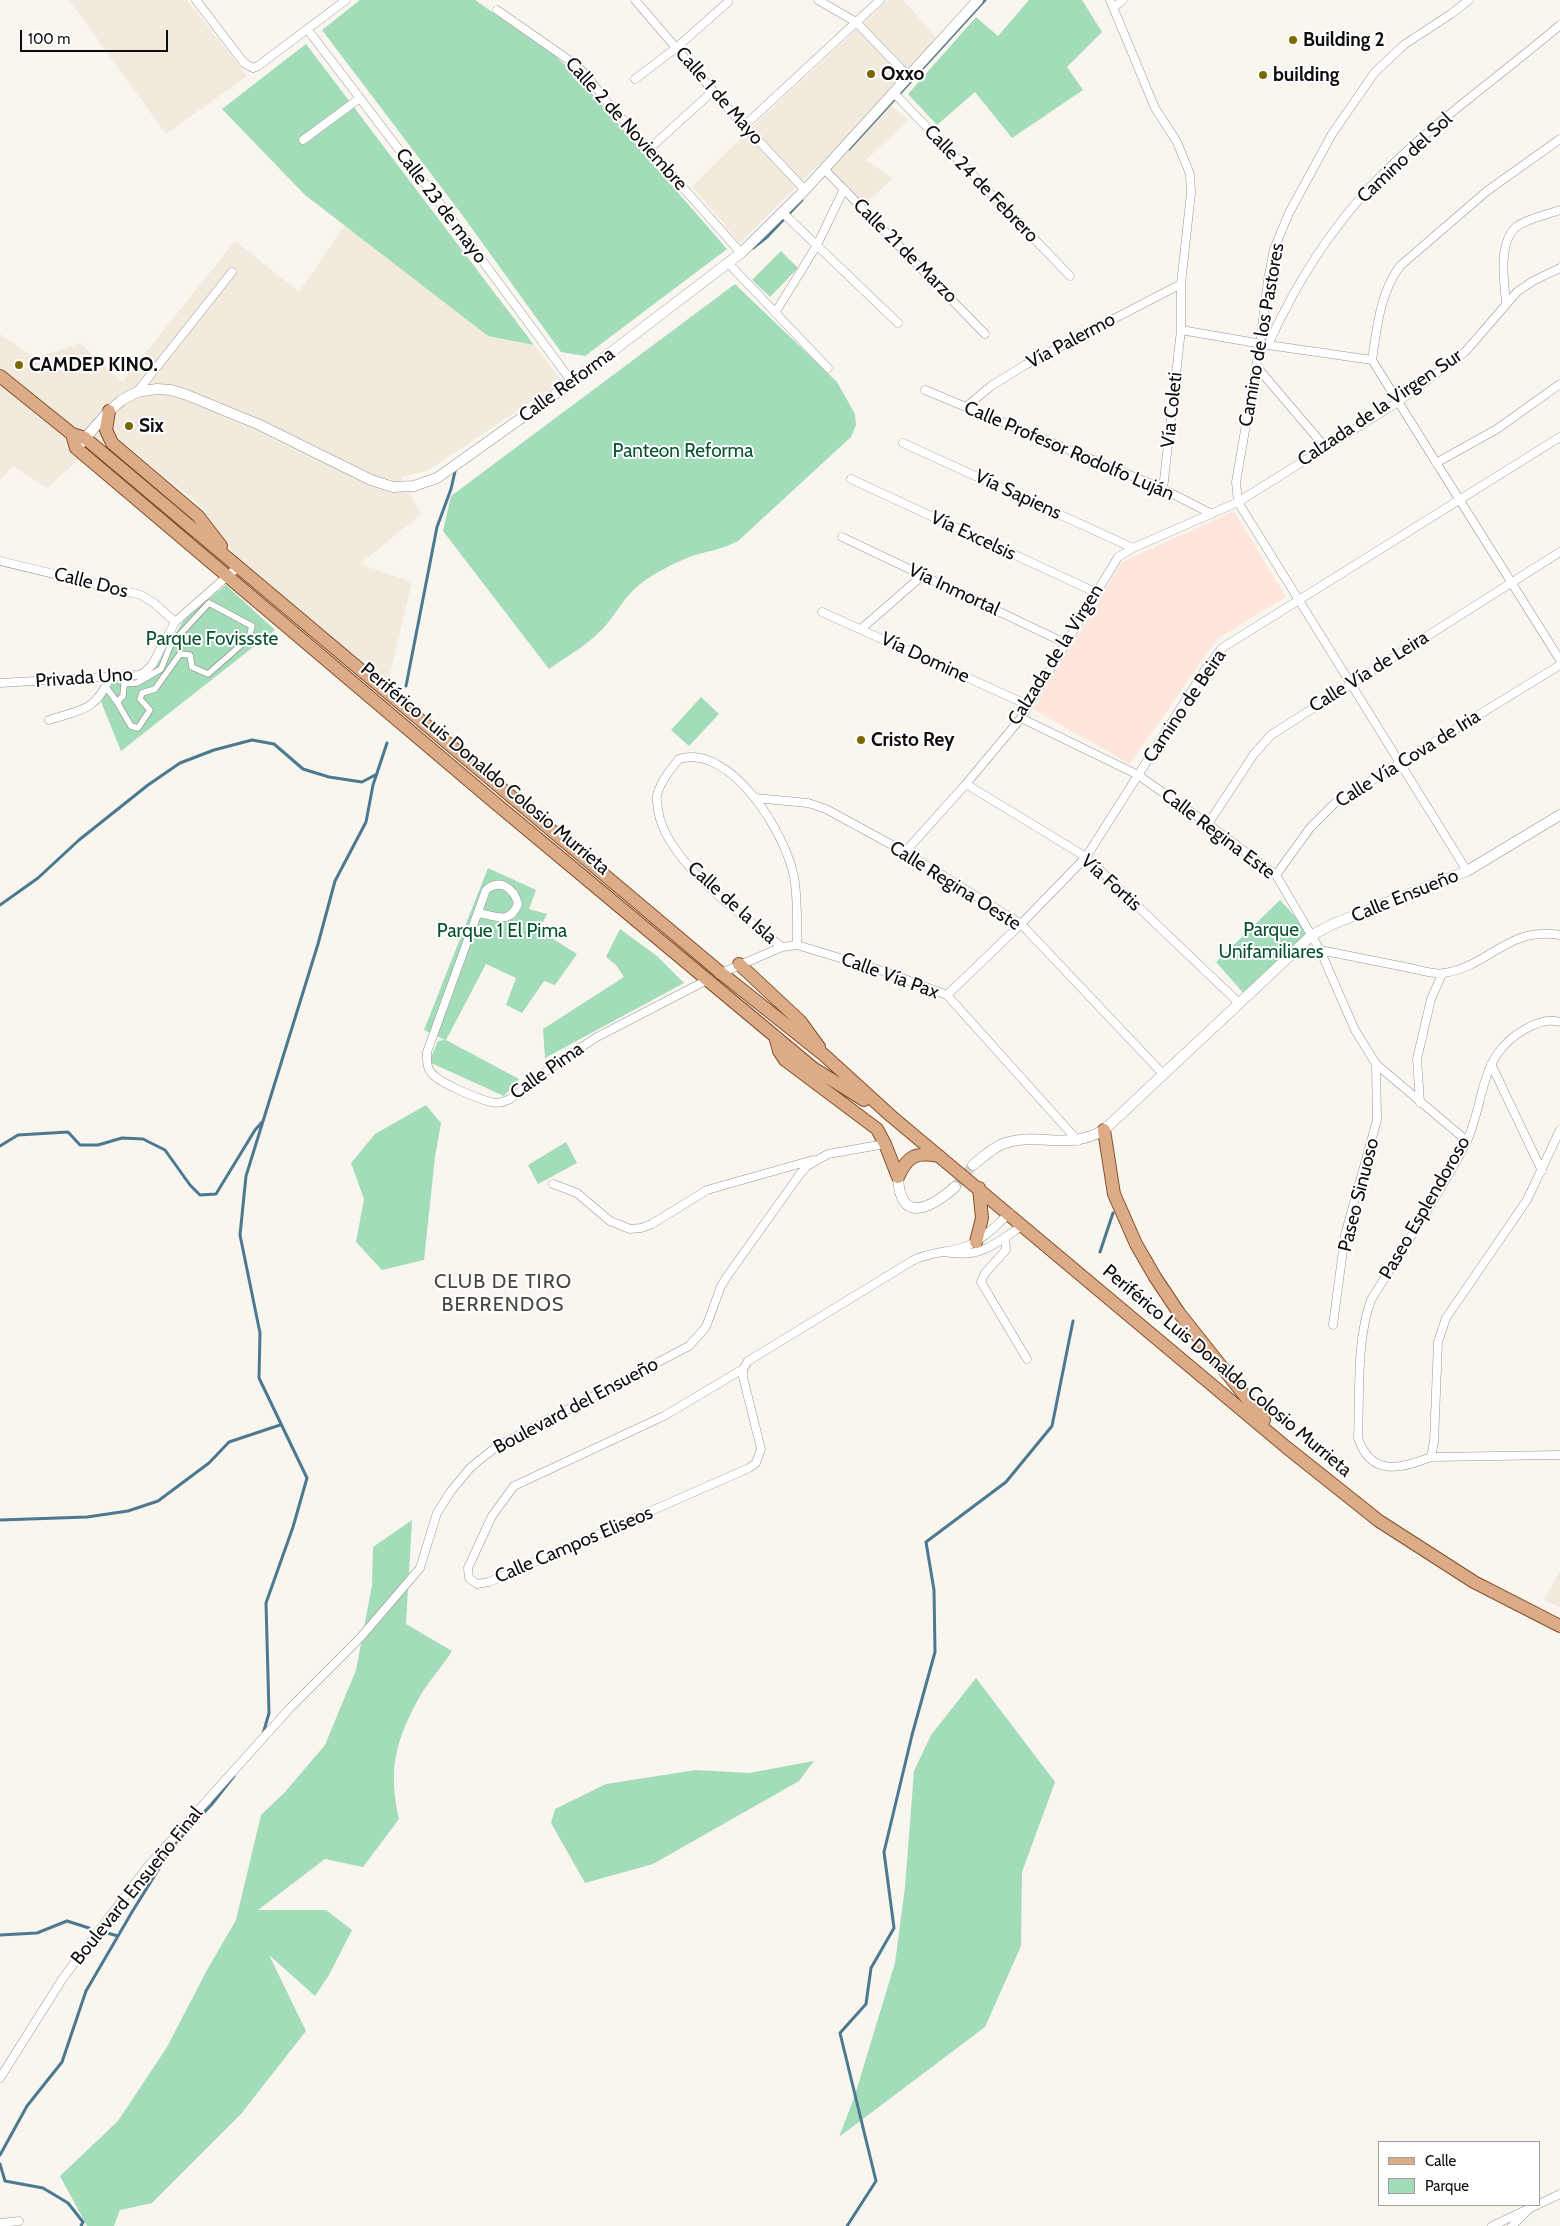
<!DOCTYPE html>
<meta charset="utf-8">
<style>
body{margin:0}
#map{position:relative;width:1560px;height:2226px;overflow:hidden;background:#f9f5ef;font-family:Cabin,sans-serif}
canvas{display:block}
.legend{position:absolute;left:1378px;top:2141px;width:162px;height:65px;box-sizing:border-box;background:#fff;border:1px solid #9f9f9e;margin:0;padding:6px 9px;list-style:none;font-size:15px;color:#0f0e0c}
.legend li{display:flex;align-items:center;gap:10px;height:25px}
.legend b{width:25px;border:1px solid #9f9f9e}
.scale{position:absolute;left:20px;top:30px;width:148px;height:22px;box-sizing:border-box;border:2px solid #0f0e0c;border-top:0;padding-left:6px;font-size:15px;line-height:18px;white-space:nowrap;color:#0f0e0c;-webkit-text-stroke:4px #fff;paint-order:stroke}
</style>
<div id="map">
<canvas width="1560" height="2226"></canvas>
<ul class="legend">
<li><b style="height:6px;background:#dcac88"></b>Calle</li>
<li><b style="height:14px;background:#a3dcb8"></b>Parque</li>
</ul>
<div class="scale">100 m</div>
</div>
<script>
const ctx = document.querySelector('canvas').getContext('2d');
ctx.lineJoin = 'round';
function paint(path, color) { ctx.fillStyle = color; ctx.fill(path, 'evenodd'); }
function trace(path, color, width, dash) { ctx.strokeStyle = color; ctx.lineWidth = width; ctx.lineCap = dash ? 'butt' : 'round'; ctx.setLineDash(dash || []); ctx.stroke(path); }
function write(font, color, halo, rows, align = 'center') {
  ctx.font = font + ' Cabin,sans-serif'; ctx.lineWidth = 4; ctx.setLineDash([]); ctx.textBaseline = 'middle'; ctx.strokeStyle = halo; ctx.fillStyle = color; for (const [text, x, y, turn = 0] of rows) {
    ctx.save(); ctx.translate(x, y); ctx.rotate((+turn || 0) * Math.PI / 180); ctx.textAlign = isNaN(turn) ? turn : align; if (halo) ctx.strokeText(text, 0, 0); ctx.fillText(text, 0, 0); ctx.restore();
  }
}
paint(new Path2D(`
 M69 0H187L247 76 166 134Z
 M888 0H903L944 46 891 105 908 120 866 160 893 179 865 203 818 165 740 243 692 187 754 125Z
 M345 225 488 336 534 345 562 381 427 471 401 477 421 514 360 564 412 582 388 683 238 560 202 507 115 436 73 465 47 488 13 466 0 480V334L35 358 80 343 122 382 235 241 299 292Z
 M1560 1571V1607L1544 1600Z`), '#f2eadd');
paint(new Path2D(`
 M1234 511 1286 597 1217 639 1130 764 1033 709 1122 562Z`), '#ffe6dd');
paint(new Path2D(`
 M360 0H475L554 55 574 73 727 249 585 356 561 352 460 212 322 30Z
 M1029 0H1082L1102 32 1067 67 1083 90 1012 138 975 92 937 125 908 94 976 17 998 36Z
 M306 44 534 345 488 336 305 195 222 109Z
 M781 251 798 268 770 297 752 280Z
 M735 284 837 382 855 414 856 425 851 437 738 541C723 549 708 551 692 556 674 563 659 571 644 581 626 594 620 608 607 624 591 643 569 655 549 669L443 531 451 496Z
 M226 585 275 630 121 751 101 702 112 680H136L156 667 185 618Z
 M701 697 719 714 689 746 671 730Z
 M488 868 536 890 529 909 547 914 539 930 577 954 555 985 544 981 522 1013 506 1005 516 978 486 964 446 1040 519 1079 504 1096 429 1062 438 1041 445 1040 424 1030Z
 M1280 900 1312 935 1246 996 1216 962Z
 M620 929 657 956 684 983 545 1058 543 1029 624 977 616 965 606 957Z
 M426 1105 441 1123 435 1157 424 1260 382 1270 356 1242 364 1199 351 1163 375 1134Z
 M566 1142 577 1163 538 1184 528 1165Z
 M412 1520 406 1624 452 1651C442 1667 428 1682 419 1698 395 1742 388 1770 399 1819L363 1867 325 1859 258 1910H326L352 1930 329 1975 315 1996 269 1955 306 2031 241 2114 152 2203 120 2210 114 2226H87L60 2176 118 2121 167 2047 207 1970 236 1920 261 1815 285 1792 325 1745 356 1670 372 1585 373 1547Z
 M976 1678 1055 1782 1022 1872 1021 1946 985 2027 839 2137 854 2098 895 1963 905 1887 914 1771 931 1735Z
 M814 1761 799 1781 653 1864 585 1883 551 1823 555 1809 606 1784 696 1770 749 1773Z`), '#a3dcb8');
trace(new Path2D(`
 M849 149 985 0
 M753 248 767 237 802 200
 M406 686 437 527 451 489 456 467
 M0 905 38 878 79 840 148 785 180 763 214 750 252 740 274 744 303 769 329 777 362 782 377 774
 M0 1146 18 1135 68 1132 80 1145H98L122 1138 143 1139 165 1150 190 1185 200 1195 216 1194 255 1130 263 1121
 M1100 1252 1113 1213
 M0 1520 87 1517 128 1511 158 1501 209 1463 229 1442 280 1425
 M263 1734 269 1713 266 1603 293 1527 307 1478 259 1378 260 1333 240 1235 246 1176 318 944 335 881 366 822 373 785 387 743
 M107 1933 118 1936
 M0 1935 37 1933 67 1921 89 1928
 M0 2155 27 2106 62 2062 86 1991 132 1912 173 1846 212 1804 234 1776
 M0 2164 5 2181 43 2188 68 2203 83 2222 81 2226
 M847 2226 876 2181 840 2033 866 2004 871 1968 894 1928 884 1852 912 1735 935 1652 934 1590 926 1542 1006 1482 1052 1426 1073 1321`), '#4c7990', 3);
trace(new Path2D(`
 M955 1187 973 1165`), '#d6d2cd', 10, [10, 5]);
const pedestrian = new Path2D(`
 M209 603 252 626 249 638 208 674 192 667 190 655 180 654 155 689 142 693 140 699 150 710 138 728 131 726 117 702 123 696 124 684 137 683 161 669 171 644Z
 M106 687 117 702`);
const minor = new Path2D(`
 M196 0 244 63 253 68 258 66 346 0
 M635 0 725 105 805 190
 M818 0 856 22 908 76
 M1110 0 1155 108 1177 142 1190 174 1191 193 1181 284V330L1268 345 1372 360 1560 660
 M1114 7 1123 0
 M497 10 576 65 587 76 607 102 741 253
 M308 30 445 210 572 382
 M635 79 676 48 728 2
 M893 92 1070 276
 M744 126 880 0
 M303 140 360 98
 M649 149 713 91
 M824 169 985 334
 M783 213 898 323
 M729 264 828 368
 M1506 302C1504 281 1498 243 1516 227 1528 218 1547 215 1560 210
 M775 313 817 245 844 189
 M1268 345C1294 287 1329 231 1373 184 1429 125 1498 78 1560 25
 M1372 360C1377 327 1380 293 1400 266L1487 191 1560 139
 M1256 366 1325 447
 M925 390 1163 489 1212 514
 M137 392 232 272
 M967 406 991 386 1025 365 1181 284
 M903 443 1133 548
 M1436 463 1497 429 1560 384
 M851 479 1095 592
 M1163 489 1181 330
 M842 537 1065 643
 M0 561 141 595 154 603 175 622
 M822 612 1028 705
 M861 629 923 575
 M0 683 138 675 144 673 152 665 175 622 238 567
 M1021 718 1138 775 1208 824 1276 875 1320 950 1355 1030 1376 1064 1377 1120 1345 1235 1333 1325
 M49 720C82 709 94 712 110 678
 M966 784 1086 857 1239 1003
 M755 798 808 803 826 809 905 852 1021 924 1163 1074
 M1208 824 1254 754 1271 735 1560 552
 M905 852 966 784 1021 718 1118 557 1133 548 1238 502 1398 402 1465 352 1517 292 1533 281 1560 268
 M1467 871 1238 502 1236 482 1260 344 1268 280 1274 249 1289 213 1332 134 1375 72 1405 44 1451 14 1469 0
 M1276 875 1310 828 1335 803 1560 665
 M478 913C496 916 510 925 518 904 514 888 500 878 486 890L427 1052C427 1059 426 1065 430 1071 436 1082 478 1099 491 1102 498 1104 503 1102 510 1099L560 1061 597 1037 709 979
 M782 947C744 917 665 861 658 810 658 805 656 800 657 795 661 781 670 770 679 759 731 743 786 834 794 877 798 899 797 922 797 945
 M1320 950C1350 956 1380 962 1410 968 1420 970 1434 975 1444 973 1490 966 1508 926 1560 935
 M719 974 782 947 797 945 883 971 947 995 1078 1141
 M947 995 1021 924 1086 857 1205 670 1222 648 1560 437
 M1560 1022C1539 1016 1510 1036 1498 1053 1480 1079 1480 1115 1466 1143 1438 1197 1403 1248 1371 1300 1356 1341 1360 1394 1358 1438 1371 1477 1401 1469 1431 1457L1434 1442 1438 1342 1446 1318 1527 1200 1560 1130
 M1376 1064 1467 1141
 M1491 1064 1542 1171
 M1420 1103 1417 1059 1431 999 1442 974
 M553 1184 577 1193 610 1221 630 1229 641 1228 652 1224 707 1190 813 1160
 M1005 1237 1006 1250 985 1273 981 1282 1027 1359
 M945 1252C980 1259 995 1244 1023 1225
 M743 1369 664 1416 514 1486 492 1516 468 1568 469 1578 477 1584 489 1582 749 1468 756 1463 761 1449 743 1377V1369L748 1361 912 1261C930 1251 951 1253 969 1245 984 1239 997 1224 1010 1213
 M1431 1457 1560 1455
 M0 2078 63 1978 149 1865 290 1708 360 1638 420 1568 437 1513 451 1491 471 1467 496 1447 689 1346 706 1327 721 1286 728 1275 800 1174 807 1166 828 1154 885 1144
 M1539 2204 1560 2194
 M0 2223 19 2221
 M1492 2226 1530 2208
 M1512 2226 1530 2208 1537 2205`);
const tertiary = new Path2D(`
 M80 444 109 411 122 400 137 392 157 389 171 390 187 395 260 425 371 480 393 487 414 486 437 478 572 382 741 253 805 190 978 0
 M973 1165C983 1157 993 1147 1005 1143 1039 1132 1068 1151 1104 1130L1312 935 1333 924 1467 871 1560 815
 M898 1177C900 1225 931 1208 955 1187`);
const primary = new Path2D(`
 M0 376 72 434 85 438 721 973 824 1055 891 1116 1286 1447 1379 1521 1474 1582 1560 1626
 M109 411 106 430 112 443 198 516 221 546
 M72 434 76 448 494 802 813 1068 864 1100
 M739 964 800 1021 819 1047
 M775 1036 779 1051 785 1060 877 1129 885 1144 898 1177
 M1104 1130 1114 1194 1136 1244 1155 1277 1179 1313 1264 1420
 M898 1177C908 1155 916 1152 939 1156
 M976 1242 982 1218 979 1188`);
trace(pedestrian, '#9a9791', 7);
trace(minor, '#9a9791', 9);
trace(tertiary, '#9a9791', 11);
trace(primary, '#855029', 14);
trace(pedestrian, '#fff', 5.5);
trace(minor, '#fff', 8);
trace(tertiary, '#fff', 10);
trace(primary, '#dcac88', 12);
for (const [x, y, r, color] of [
 [1293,40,5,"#7b6800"],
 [871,74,5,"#7b6800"],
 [1263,75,5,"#7b6800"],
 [19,365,5,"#7b6800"],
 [129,426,5,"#7b6800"],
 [861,740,5,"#7b6800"]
]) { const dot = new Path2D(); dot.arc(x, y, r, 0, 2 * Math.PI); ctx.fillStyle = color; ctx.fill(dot); trace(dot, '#fff', 2); }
write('bold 19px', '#0f0e0c', '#fff', [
 ["Building 2",1303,40],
 ["Oxxo",881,74],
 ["building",1273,75],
 ["CAMDEP KINO.",29,365],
 ["Six",139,426],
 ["Cristo Rey",871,740]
], 'left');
write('19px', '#0f0e0c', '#fff', [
 ["Calle 1 de Mayo",719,96,49],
 ["Calle 2 de Noviembre",626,124,48],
 ["Camino del Sol",1405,158,-43],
 ["Calle 24 de Febrero",981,184,46],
 ["Calle 23 de mayo",441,206,53],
 ["Calle 21 de Marzo",905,251,45],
 ["Camino de los Pastores",1262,335,-80],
 ["Vía Palermo",1071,341,-28],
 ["Calle Reforma",567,385,-36],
 ["Calzada de la Virgen Sur",1380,408,-34],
 ["Vía Coleti",1172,410,-84],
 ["Calle Profesor Rodolfo Luján",1069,451,23],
 ["Vía Sapiens",1018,495,25],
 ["Vía Excelsis",973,536,25],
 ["Calle Dos",91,583,14],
 ["Vía Inmortal",954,590,25],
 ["Calzada de la Virgen",1056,655,-58],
 ["Vía Domine",925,658,25],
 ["Calle Vía de Leira",1369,672,-32],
 ["Privada Uno",84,678,-4],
 ["Camino de Beira",1185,706,-56],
 ["Calle Vía Cova de Iria",1408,759,-32],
 ["Periférico Luis Donaldo Colosio Murrieta",485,769,40],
 ["Calle Regina Este",1218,834,37],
 ["Vía Fortis",1111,883,42],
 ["Calle Regina Oeste",955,886,32],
 ["Calle Ensueño",1405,896,-22],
 ["Calle de la Isla",732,903,42],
 ["Calle Vía Pax",890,976,20],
 ["Calle Pima",547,1071,-35],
 ["Paseo Sinuoso",1359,1195,-76],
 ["Paseo Esplendoroso",1425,1208,-60],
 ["Periférico Luis Donaldo Colosio Murrieta",1227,1371,40],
 ["Boulevard del Ensueño",576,1406,-28],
 ["Calle Campos Eliseos",574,1545,-23],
 ["Boulevard Ensueño Final",137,1886,-51]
]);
write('19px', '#05522f', '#fff', [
 ["Panteon Reforma",683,451],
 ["Parque Fovissste",212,639],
 ["Parque",1271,930],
 ["Unifamiliares",1271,952],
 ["Parque 1 El Pima",502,931]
]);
ctx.letterSpacing = '1px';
write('20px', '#4a4742', '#fff', [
 ["CLUB DE TIRO",503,1282],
 ["BERRENDOS",503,1305]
]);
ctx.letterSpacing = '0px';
</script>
